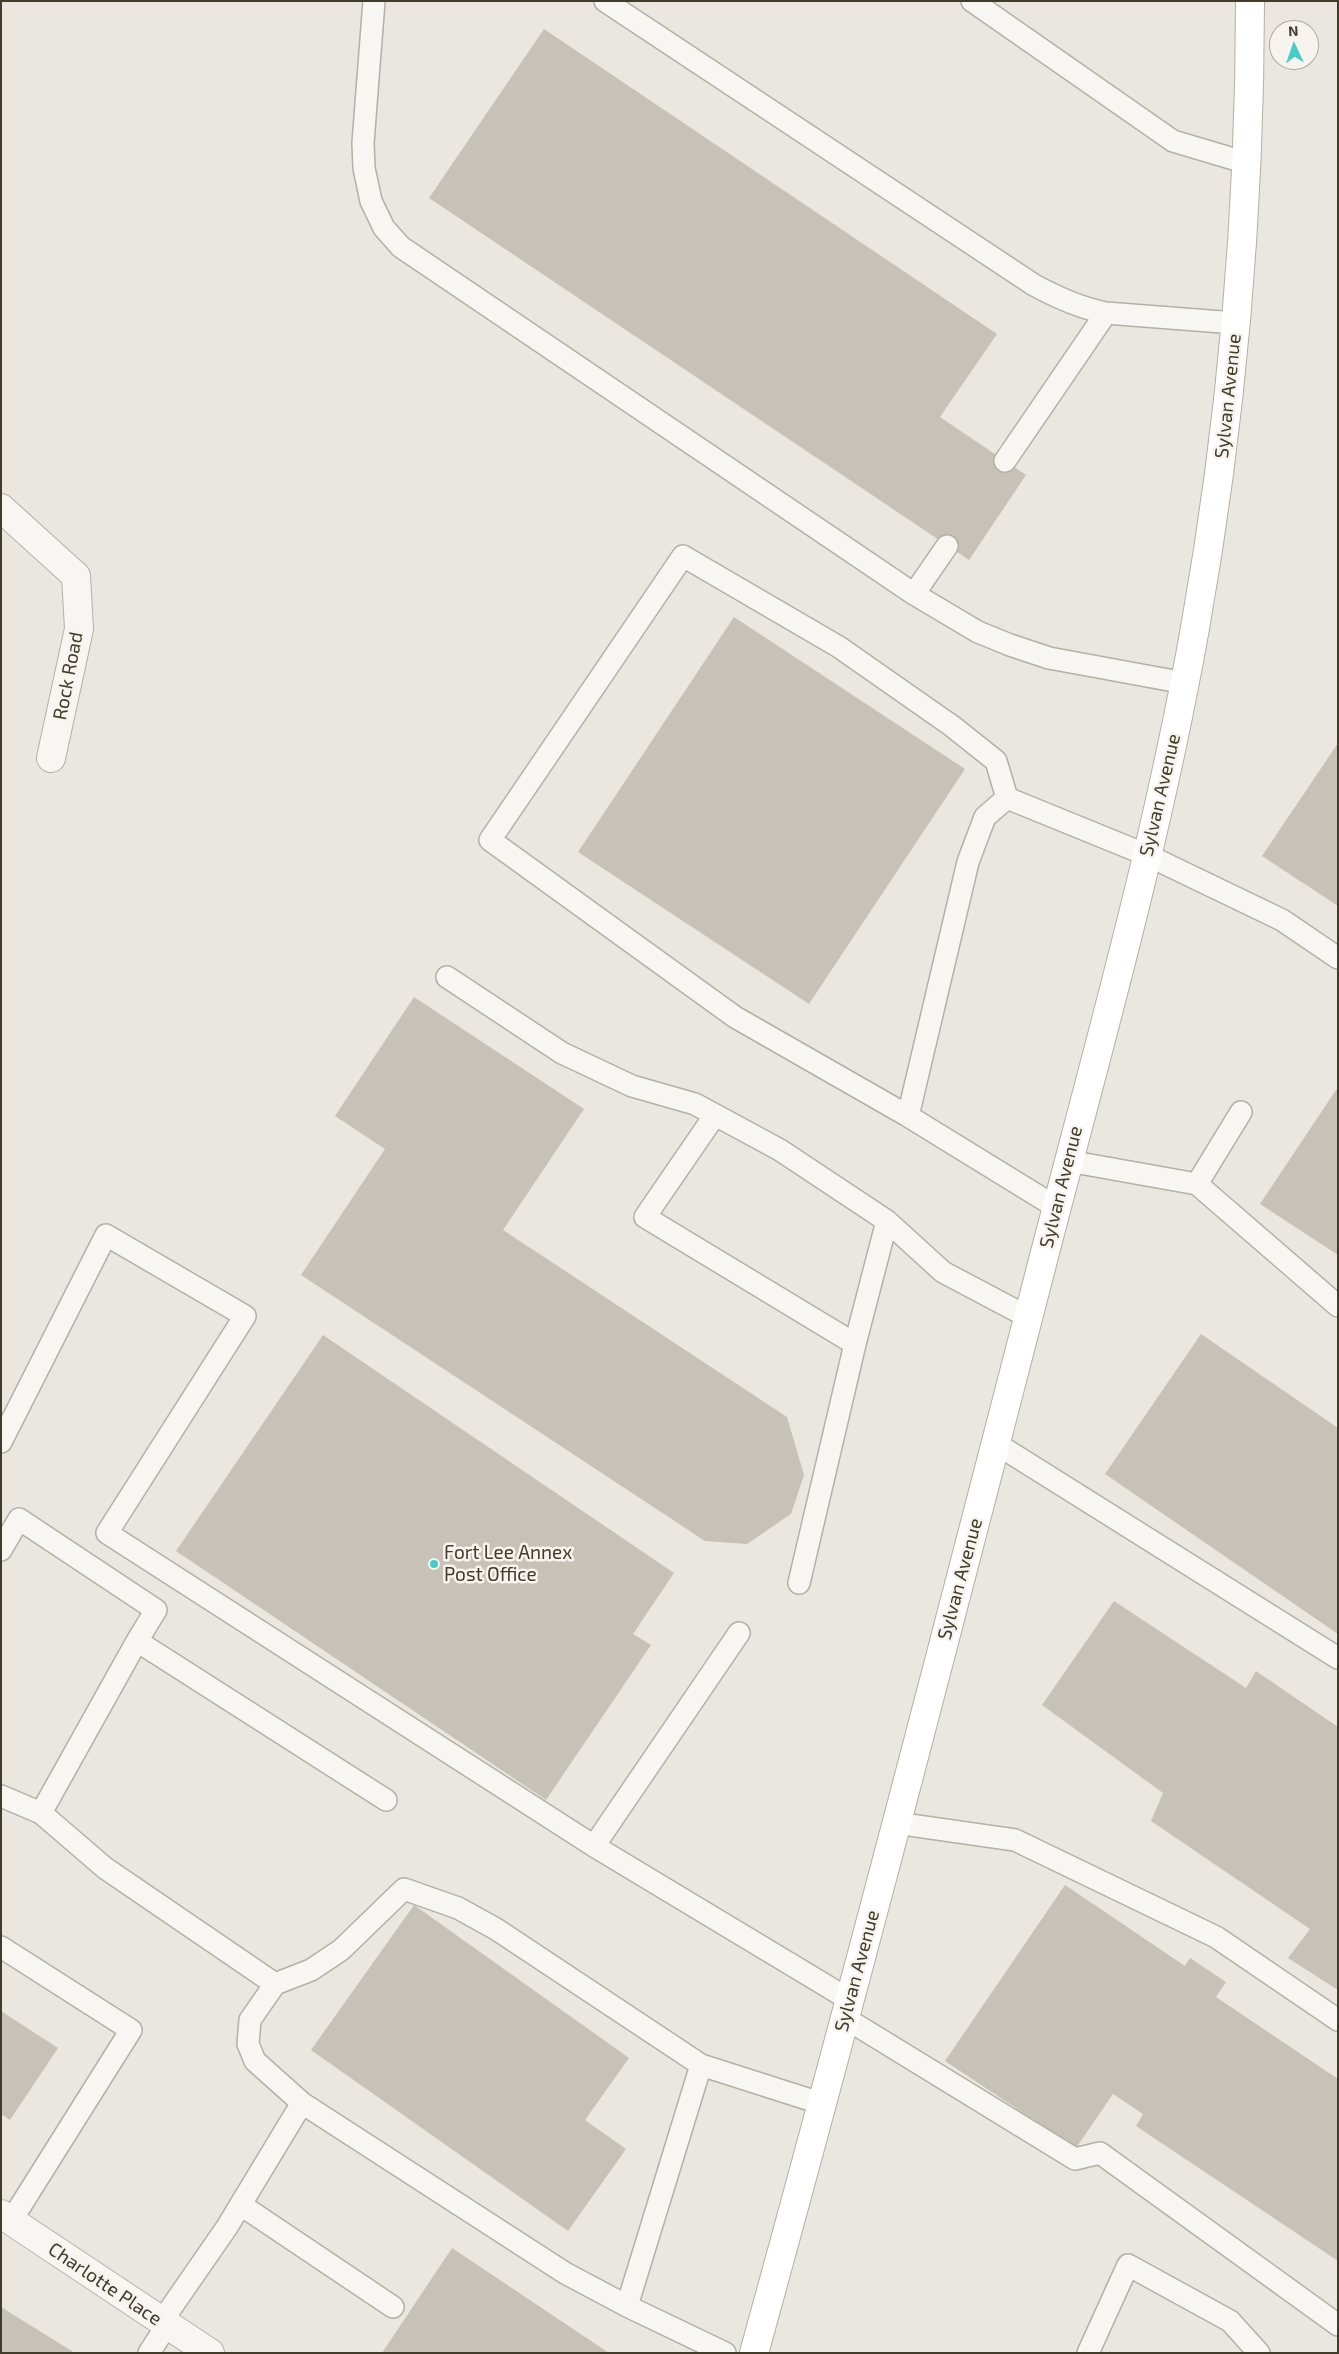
<!DOCTYPE html>
<style>
body{margin:0}
#map{position:relative;width:1339px;height:2354px;overflow:hidden;background:#e9e7e0;font-family:"Exo 2",sans-serif}
canvas{display:block}
.frame{position:absolute;inset:0;border:2px solid #413b29;pointer-events:none}
.north{position:absolute;left:1269px;top:20px;width:50px;height:50px;box-sizing:border-box;background:#f7f4f0;border:1px solid #aeaaa0;border-radius:50%;rotate:357deg;font-size:14px;font-weight:700;line-height:20px;text-align:center;color:#413b29}
.north::after{content:'';display:block;margin:auto;width:18px;height:22px;background:#45cec9;clip-path:polygon(50% 0,100% 100%,50% 72%,0 100%)}
</style>
<div id="map">
<canvas width="1339" height="2354"></canvas>
<div class="frame"></div>
<div class="north">N</div>
</div>
<script>
const ctx = document.querySelector('canvas').getContext('2d');
ctx.lineJoin = 'round';
function paint(path, color) { ctx.fillStyle = color; ctx.fill(path, 'evenodd'); }
function trace(path, color, width, dash) { ctx.strokeStyle = color; ctx.lineWidth = width; ctx.lineCap = dash ? 'butt' : 'round'; ctx.setLineDash(dash || []); ctx.stroke(path); }
function write(font, color, halo, rows, align = 'center') {
  ctx.font = font + ' "Exo 2",sans-serif'; ctx.lineWidth = 5; ctx.setLineDash([]); ctx.textBaseline = 'middle'; ctx.strokeStyle = halo; ctx.fillStyle = color; for (const [text, x, y, turn = 0] of rows) {
    ctx.save(); ctx.translate(x, y); ctx.rotate((+turn || 0) * Math.PI / 180); ctx.textAlign = isNaN(turn) ? turn : align; if (halo) ctx.strokeText(text, 0, 0); ctx.fillText(text, 0, 0); ctx.restore();
  }
}
paint(new Path2D(`
 M544 29 997 334 940 417 1026 475 969 560 429 198Z
 M734 617 965 769 809 1004 578 852Z
 M1338 743V906L1262 856Z
 M414 997 584 1109 503 1230 787 1417 804 1475 791 1514 747 1544 705 1541 301 1275 385 1149 335 1116Z
 M1338 1087V1255L1260 1204Z
 M1201 1334 1338 1428V1634L1105 1474Z
 M323 1335 674 1573 633 1634 651 1645 546 1800 176 1551Z
 M1114 1601 1246 1688 1256 1671 1338 1727V1990L1288 1958 1310 1929 1151 1821 1163 1793 1042 1705Z
 M1065 1885 1185 1966 1190 1958 1226 1982 1216 1997 1338 2079V2261L1136 2126 1143 2114 1113 2094 1076 2148 945 2061Z
 M414 1905 629 2058 585 2120 626 2149 568 2231 311 2050Z
 M1 2011 58 2048 10 2120 1 2114Z
 M452 2248 609 2353H382Z
 M1 2307 75 2353H1Z`), '#c6c2b7');
const service = new Path2D(`
 M374 1 363 143 364 168 371 201 384 228 401 247 914 594 978 632 1010 645 1049 658 1185 683
 M605 1 1034 285C1058 298 1080 308 1106 313L1235 323
 M972 1 1173 141 1247 163
 M1005 461 1106 313
 M914 594 947 546
 M447 977 562 1053 632 1086 695 1104 780 1150 887 1221 943 1272 1028 1317
 M715 1115 645 1217 855 1344 799 1583
 M908 1116 968 862 985 817 1007 798
 M1068 1161 1197 1184 1338 1306
 M1197 1184 1241 1112
 M1056 1207 908 1116 735 1017 490 840 683 556 839 647 952 726 996 761 1007 798 1147 855 1282 920 1338 958
 M855 1344 887 1221
 M1 1442 106 1235 245 1316 107 1533 594 1846 850 2000
 M995 1443 1338 1658
 M1 1550 19 1519 156 1610 137 1641 386 1800
 M1 1796 41 1813 105 1868 275 1984 250 2020 248 2044 255 2061 302 2103
 M41 1813 137 1641
 M896 1823 1015 1840 1216 1937 1338 2020
 M594 1846 739 1633
 M1 1947 131 2030 11 2221
 M275 1984 311 1970 341 1950 404 1889 458 1908 496 1929 701 2065
 M845 2018 1075 2159 1100 2153 1338 2325
 M241 2205 393 2307
 M627 2306 701 2065 823 2104
 M162 2321 227 2227 302 2103 565 2273 627 2306 725 2353
 M149 2353 167 2325
 M1088 2353 1128 2265 1230 2321 1259 2353`);
const minor = new Path2D(`
 M1 508 76 576 79 629 51 758
 M1 2214 210 2353`);
const primary = new Path2D(`
 M754 2353C851 2002 942 1651 1033 1299 1090 1076 1155 854 1195 628 1232 421 1250 211 1250 1`);
trace(service, '#b3b0a5', 24);
trace(minor, '#b3b0a5', 30);
trace(primary, '#b5af9f', 30);
trace(service, '#f7f6f3', 21);
trace(minor, '#f7f6f3', 28);
trace(primary, '#fff', 28);
for (const [x, y, r, color] of [
 [434,1564,5,"#45cec9"]
]) { const dot = new Path2D(); dot.arc(x, y, r, 0, 2 * Math.PI); ctx.fillStyle = color; ctx.fill(dot); trace(dot, '#f7f4f0', 2); }
write('19px', '#413b29', '#f7f4f0', [
 ["Sylvan Avenue",1228,396,-84],
 ["Rock Road",68,676,-79],
 ["Sylvan Avenue",1160,795,-77],
 ["Sylvan Avenue",1061,1187,-76],
 ["Sylvan Avenue",960,1579,-75],
 ["Sylvan Avenue",857,1971,-75],
 ["Charlotte Place",105,2284,34]
]);
write('19px', '#413b29', '#f7f4f0', [
 ["Fort Lee Annex",444,1553],
 ["Post Office",444,1575]
], 'left');
</script>
